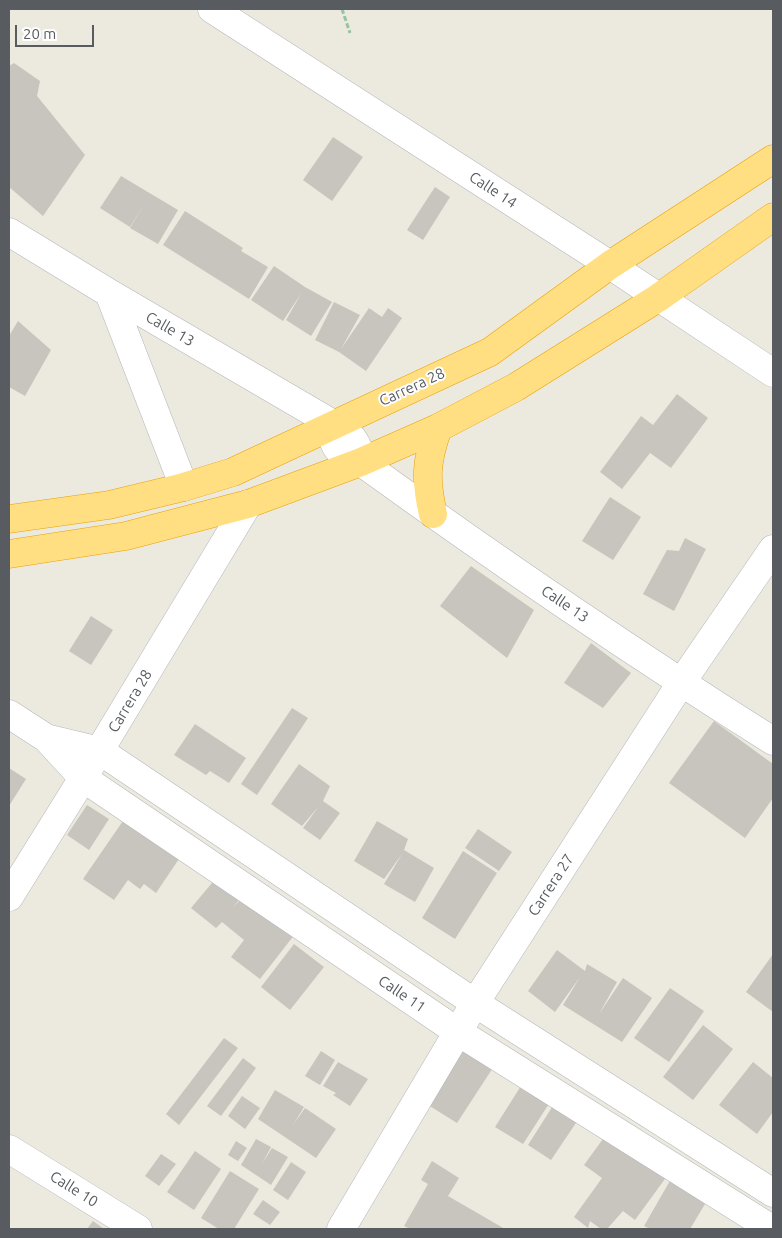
<!DOCTYPE html>
<style>
body{margin:0}
#map{position:relative;width:782px;height:1238px;overflow:hidden;background:#ece9de;font-family:Ubuntu,sans-serif}
canvas{display:block}
.frame{position:absolute;inset:0;border:10px solid #585c60;pointer-events:none}
.scale{position:absolute;left:15px;top:25px;width:79px;height:22px;box-sizing:border-box;border:2px solid #585c60;border-top:0;padding-left:6px;font-size:15px;line-height:18px;white-space:nowrap;color:#585c60;-webkit-text-stroke:4px #fff;paint-order:stroke}
</style>
<div id="map">
<canvas width="782" height="1238"></canvas>
<div class="frame"></div>
<div class="scale">20 m</div>
</div>
<script>
const ctx = document.querySelector('canvas').getContext('2d');
ctx.lineJoin = 'round';
function paint(path, color) { ctx.fillStyle = color; ctx.fill(path, 'evenodd'); }
function trace(path, color, width, dash) { ctx.strokeStyle = color; ctx.lineWidth = width; ctx.lineCap = dash ? 'butt' : 'round'; ctx.setLineDash(dash || []); ctx.stroke(path); }
function write(font, color, halo, rows, align = 'center') {
  ctx.font = font + ' Ubuntu,sans-serif'; ctx.lineWidth = 4; ctx.setLineDash([]); ctx.textBaseline = 'middle'; ctx.strokeStyle = halo; ctx.fillStyle = color; for (const [text, x, y, turn = 0] of rows) {
    ctx.save(); ctx.translate(x, y); ctx.rotate((+turn || 0) * Math.PI / 180); ctx.textAlign = isNaN(turn) ? turn : align; if (halo) ctx.strokeText(text, 0, 0); ctx.fillText(text, 0, 0); ctx.restore();
  }
}
paint(new Path2D(`
 M14 63 40 81 37 96 85 155 43 216 9 187V66Z
 M333 137 363 157 332 201 303 180Z
 M121 176 178 210 158 244 130 228 143 206 130 227 100 208Z
 M435 187 450 197 423 240 407 230Z
 M185 211 243 248 241 251 268 267 249 299 163 245Z
 M274 266 305 287 332 302 311 336 286 320 302 292 283 321 251 300Z
 M334 302 360 315 341 349 369 308 382 317 388 308 402 318 366 371 339 352 315 340Z
 M18 321 51 350 25 396 9 387V336Z
 M677 394 708 418 671 468 650 453 622 489 600 472 641 416 653 425Z
 M610 497 641 517 613 560 582 541Z
 M685 538 706 549 674 611 643 594 667 550 679 551Z
 M471 566 534 610 507 658 440 606Z
 M91 616 113 630 91 665 69 651Z
 M591 643 631 673 603 708 564 683Z
 M292 708 308 718 257 795 241 784Z
 M714 721 773 764V798L745 838 669 783Z
 M195 724 246 758 229 783 210 771 206 775 174 755Z
 M299 764 330 786 323 801 340 813 320 840 303 828 319 806 302 826 271 804Z
 M9 768 26 779 9 806Z
 M87 805 109 819 89 850 67 835Z
 M127 815 181 856 156 893 144 884 140 889 128 880 114 900 83 879Z
 M377 821 408 839 404 850 434 868 415 902 384 884 402 854 384 879 354 861Z
 M478 829 512 852 499 871 465 848Z
 M463 851 497 873 455 939 422 918Z
 M217 877 241 897 233 908 245 894 295 934 260 979 231 957 244 940 222 922 216 928 191 908Z
 M294 944 324 967 290 1010 261 987Z
 M557 950 585 971 587 964 617 982 599 1014 623 978 652 998 622 1042 563 1005 580 977 555 1012 528 991Z
 M773 954V1012L746 992Z
 M670 988 704 1011 669 1062 634 1038Z
 M703 1025 733 1049 693 1100 663 1077Z
 M224 1038 238 1048 179 1125 166 1114Z
 M466 1040 498 1060 457 1123 425 1103Z
 M321 1051 335 1060 320 1085 305 1076Z
 M243 1058 256 1068 221 1116 207 1106Z
 M338 1062 368 1079 350 1106 333 1095 336 1093 323 1086Z
 M753 1062 773 1078V1112L757 1134 719 1105Z
 M526 1078 554 1096 523 1144 495 1127Z
 M275 1090 304 1107 293 1125 305 1108 336 1129 316 1158 258 1119Z
 M242 1096 260 1108 245 1129 228 1116Z
 M556 1101 580 1117 551 1160 528 1145Z
 M608 1132 670 1172 635 1220 623 1211 607 1229H601L590 1221 588 1228 574 1217 602 1178 584 1165Z
 M256 1139 271 1147 262 1164 272 1148 288 1157 271 1185 241 1165Z
 M236 1141 247 1148 238 1161 228 1155Z
 M195 1151 221 1169 194 1210 167 1192Z
 M161 1154 176 1164 159 1186 145 1176Z
 M432 1161 459 1178 448 1196 505 1229H410L404 1226 428 1184 421 1180Z
 M291 1162 306 1172 288 1200 273 1190Z
 M230 1171 259 1189 234 1229H219L201 1218Z
 M675 1172 711 1194 690 1229H650L644 1226Z
 M263 1200 280 1212 270 1225 253 1214Z
 M93 1221 104 1229H87Z`), '#c8c5be');
const minor = new Path2D(`
 M212 9 610 265 773 373
 M9 232 109 293 333 424C350 431 359 443 361 462
 M109 293 184 487
 M333 424C329 444 341 459 361 462 495 559 633 653 773 741
 M9 714 46 738 83 778 458 1032 772 1229
 M46 738 100 751 475 1003 773 1193
 M9 897 83 778 248 504
 M9 1149 138 1229
 M341 1229 475 1003 681 683 773 549`);
const highway = new Path2D(`
 M433 514C425 479 426 461 438 428
 M9 519 109 505 184 487 233 472 490 352 610 265 773 159
 M9 554 126 536 248 504 361 462 438 428 516 387 658 298 773 217`);
trace(minor, '#b5b7bc', 29);
trace(highway, '#eaa100', 29);
trace(new Path2D(`
 M342 9 350 33`), '#92c6a0', 3, [5, 2.5]);
trace(minor, '#fff', 28);
trace(highway, '#ffdf82', 28);
write('15px', '#585c60', '#fff', [
 ["Calle 14",493,190,33],
 ["Calle 13",170,329,30],
 ["Carrera 28",412,387,-25],
 ["Calle 13",565,604,34],
 ["Carrera 28",130,701,-59],
 ["Carrera 27",551,885,-57],
 ["Calle 11",402,994,34],
 ["Calle 10",74,1189,32]
]);
</script>
